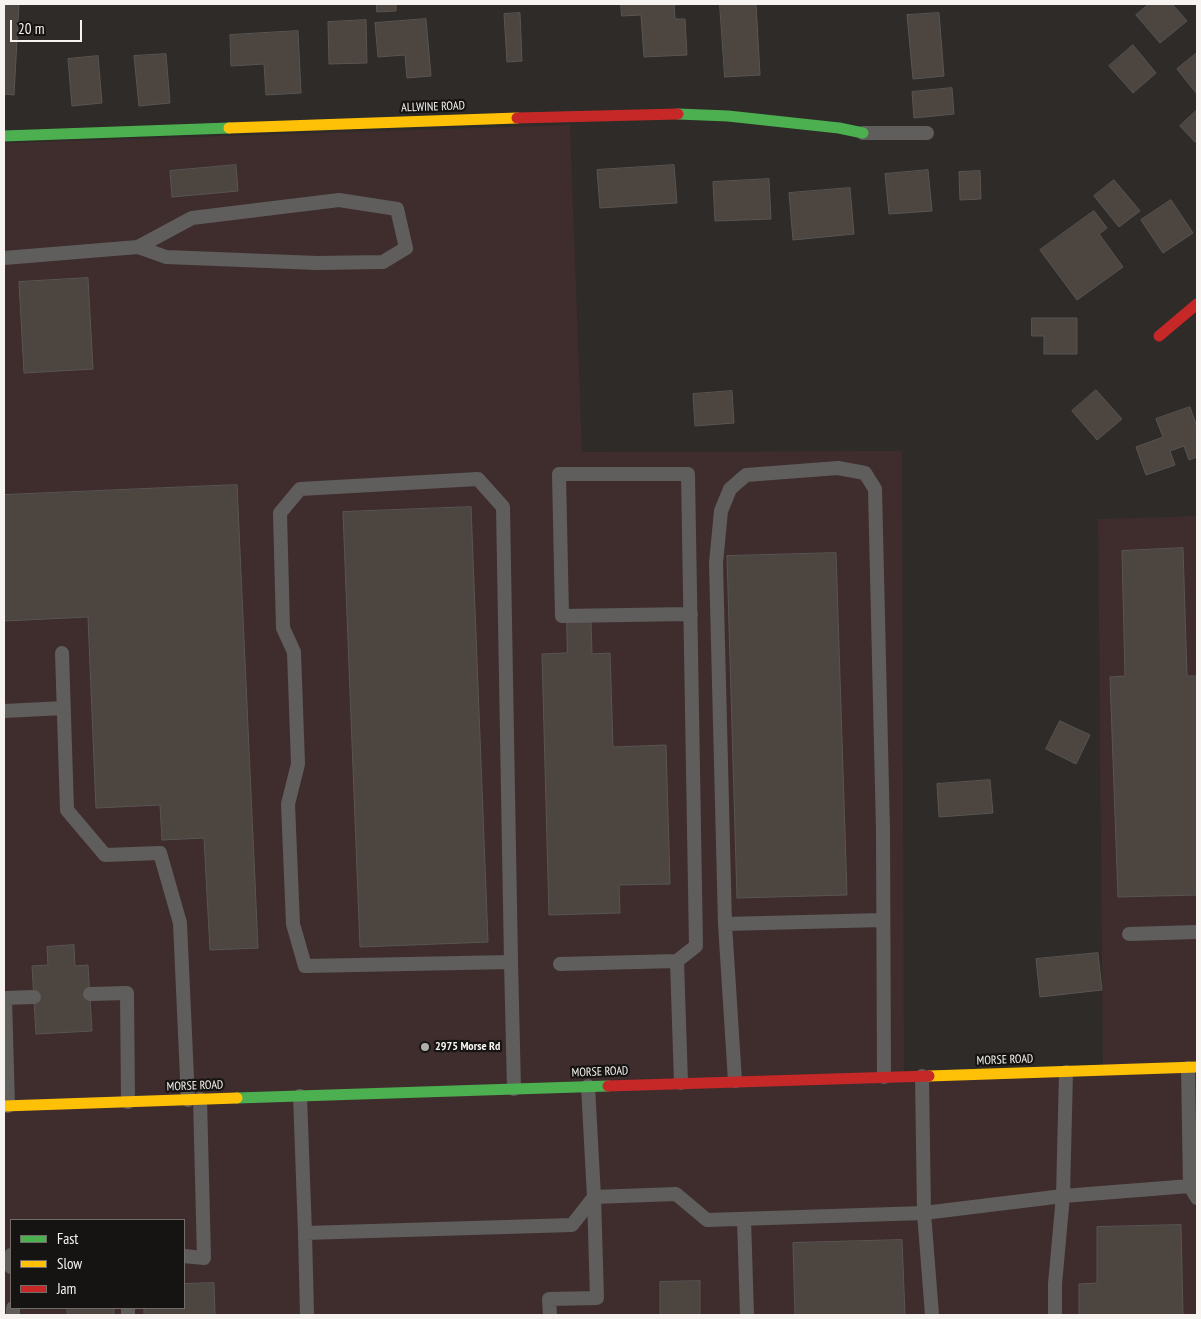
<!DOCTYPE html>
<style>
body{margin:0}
#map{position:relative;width:1201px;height:1319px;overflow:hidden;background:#2e2b28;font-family:"PT Sans Narrow",sans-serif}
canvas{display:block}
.frame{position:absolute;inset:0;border:5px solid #f7f3f0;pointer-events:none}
.legend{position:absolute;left:10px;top:1219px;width:175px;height:90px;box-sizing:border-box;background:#161412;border:1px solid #706d6b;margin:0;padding:6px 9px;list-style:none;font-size:15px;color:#f7f3f0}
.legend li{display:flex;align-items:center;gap:10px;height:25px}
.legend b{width:25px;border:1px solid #706d6b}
.scale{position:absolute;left:10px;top:20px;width:72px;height:22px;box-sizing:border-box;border:2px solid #f7f3f0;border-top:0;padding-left:6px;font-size:15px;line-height:18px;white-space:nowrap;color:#f7f3f0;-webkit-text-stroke:4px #161412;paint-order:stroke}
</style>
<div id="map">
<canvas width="1201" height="1319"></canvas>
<div class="frame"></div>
<ul class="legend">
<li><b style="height:6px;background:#4caf50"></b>Fast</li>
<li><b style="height:6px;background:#ffc107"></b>Slow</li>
<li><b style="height:6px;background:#c62828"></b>Jam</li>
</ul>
<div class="scale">20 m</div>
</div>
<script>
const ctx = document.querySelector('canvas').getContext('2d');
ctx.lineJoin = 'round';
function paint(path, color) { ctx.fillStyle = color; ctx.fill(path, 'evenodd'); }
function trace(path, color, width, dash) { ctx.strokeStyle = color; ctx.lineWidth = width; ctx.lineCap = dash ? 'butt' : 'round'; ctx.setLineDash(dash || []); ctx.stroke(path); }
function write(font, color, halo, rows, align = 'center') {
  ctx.font = font + ' "PT Sans Narrow",sans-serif'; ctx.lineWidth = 4.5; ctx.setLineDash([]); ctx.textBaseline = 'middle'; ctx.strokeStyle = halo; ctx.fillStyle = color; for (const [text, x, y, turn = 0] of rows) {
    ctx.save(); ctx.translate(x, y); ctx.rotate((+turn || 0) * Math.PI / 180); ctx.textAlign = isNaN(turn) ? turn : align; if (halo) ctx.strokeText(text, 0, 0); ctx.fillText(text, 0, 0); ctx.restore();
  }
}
paint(new Path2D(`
 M570 125 582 452 902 451 904 1076 1103 1074 1098 519 1197 516V1315H4V143ZM11 1220H184V1308H11Z`), '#3f2d2e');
const building = new Path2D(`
 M4 4H19L14 95 4 94Z
 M377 4H396V11L377 12Z
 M621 4H687L674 5 675 19H685L687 55 644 57 641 15 622 16Z
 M720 4H756L760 75 725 77Z
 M1149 4H1172L1187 21 1160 43 1136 15Z
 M520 13 522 61 507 62 504 14Z
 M939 13 944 76 913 79 907 15Z
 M426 19 431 76 407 78 405 55 378 57 375 23Z
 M366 20 367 63 329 64 328 22Z
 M298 31 301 93 266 95 264 64 231 66 230 35Z
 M1133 45 1156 73 1133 93 1109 66Z
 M1197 53V94L1177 69Z
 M166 54 170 103 139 106 134 56Z
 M98 56 102 103 72 106 68 59Z
 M952 88 954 114 914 118 912 92Z
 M1197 110V140L1195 142 1180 126Z
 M236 165 238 191 172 197 170 171Z
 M674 165 677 203 600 208 597 170Z
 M928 170 932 211 889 214 885 174Z
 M980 171 981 199 960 200 959 172Z
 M769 179 771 219 715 221 713 182Z
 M1114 180 1140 211 1119 227 1094 196Z
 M850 188 854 234 793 240 789 193Z
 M1171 200 1193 233 1163 253 1141 220Z
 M1094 211 1107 228 1099 234 1123 267 1077 300 1040 250Z
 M88 278 93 369 24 373 19 282Z
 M1032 318H1077V354H1044V336H1032Z
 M1096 390 1122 419 1097 440 1072 411Z
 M732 391 734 423 695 426 693 394Z
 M1190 407 1197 427V457L1189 460 1184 446 1170 451 1175 465 1146 475 1136 447 1163 437 1156 419Z
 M237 485 258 948 210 950 204 838 162 840 160 805 96 808 88 617 4 621V495Z
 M471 507 488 942 360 947 343 512Z
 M1183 548 1187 676H1197V895L1118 897 1110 677 1125 676 1122 551Z
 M836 553 847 895 737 898 727 556Z
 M567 622H591L592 654 610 653 613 747 666 745 670 884 619 885 620 913 549 915 542 654 567 653Z
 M1060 721 1090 735 1076 764 1046 749Z
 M990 780 993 813 939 817 937 784Z
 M74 945 75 966 88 965 92 1031 36 1034 32 966 48 965 47 947Z
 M1098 953 1102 990 1040 997 1036 959Z
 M1181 1225 1183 1315H1079V1284L1097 1283V1227Z
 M902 1240 905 1315H795L793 1243Z
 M700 1281V1315H660V1282Z
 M214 1283 215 1315H144V1308H184V1284Z
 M67 1308H114V1315H68Z`);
paint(building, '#4c4540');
trace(building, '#585553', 1);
trace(new Path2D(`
 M863 133H927
 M4 258 138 247 192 218 339 200 397 209 406 248 383 262 317 263 166 257 138 247
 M62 653 67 810 105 855 160 853 180 923 188 1100
 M4 711 64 708
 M725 924 716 563 721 511 730 489 746 475 838 468 865 473 875 489 883 831 884 1077
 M1129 934 1197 932
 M677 961 696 946C694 788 691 631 688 474H559L562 616 691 614
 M511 962 503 507 478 479 300 489 280 513 283 628 294 652 298 764 288 804 293 924 305 966 511 962 514 1089
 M560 964 677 961 681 1083
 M90 994 127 993 128 1102
 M735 1081 725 924 883 920
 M588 1086 594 1197 676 1194 707 1220 924 1213 922 1076
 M300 1096 305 1233 572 1225 594 1197
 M8 1106 5 998 34 997
 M1190 1186 1197 1198
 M744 1219 747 1315
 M305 1233 307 1315
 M11 1255V1267
 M184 1256 204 1258 200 1099
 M13 1308V1315
 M128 1308V1315
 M550 1315 549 1299 597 1298 594 1197
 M932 1315 924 1213 1063 1196 1066 1072
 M1055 1315V1284L1063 1196 1190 1186 1188 1068`), '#5f5e5d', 14);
trace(new Path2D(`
 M678 114 728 116 839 128 863 133
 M4 136 229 128
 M237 1098 608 1086`), '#4caf50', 11);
trace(new Path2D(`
 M229 128 517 118
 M929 1076 1197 1067
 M4 1106 237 1098`), '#ffc107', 11);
trace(new Path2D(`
 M517 118 678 114
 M1159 336 1197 304
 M608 1086 929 1076`), '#c62828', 11);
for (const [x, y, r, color] of [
 [425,1047,5,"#b1adaa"]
]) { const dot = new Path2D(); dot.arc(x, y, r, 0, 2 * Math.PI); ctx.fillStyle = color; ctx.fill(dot); trace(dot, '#161412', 2); }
write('12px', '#f7f3f0', '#161412', [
 ["ALLWINE ROAD",433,107,-2],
 ["MORSE ROAD",1005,1060,-2],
 ["MORSE ROAD",600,1072,-2],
 ["MORSE ROAD",195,1086,-2]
]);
write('bold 12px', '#f7f3f0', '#161412', [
 ["2975 Morse Rd",435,1047]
], 'left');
</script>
